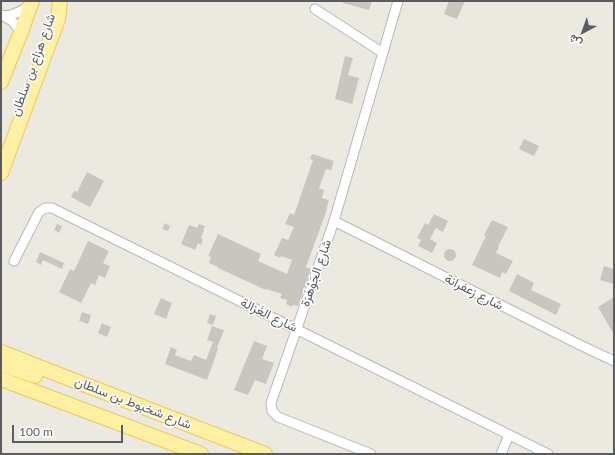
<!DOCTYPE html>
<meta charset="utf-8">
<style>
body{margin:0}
#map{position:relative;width:615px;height:455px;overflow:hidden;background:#eceae0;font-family:Lato,Vazirmatn,sans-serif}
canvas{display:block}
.frame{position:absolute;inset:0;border:2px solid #595d61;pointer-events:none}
.north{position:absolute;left:563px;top:12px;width:40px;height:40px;-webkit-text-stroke:3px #fff;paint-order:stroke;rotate:221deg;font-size:11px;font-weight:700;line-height:16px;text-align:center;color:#595d61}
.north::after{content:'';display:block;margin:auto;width:14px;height:18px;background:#595d61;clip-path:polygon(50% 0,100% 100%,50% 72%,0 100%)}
.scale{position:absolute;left:12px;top:425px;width:111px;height:18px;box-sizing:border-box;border:2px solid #595d61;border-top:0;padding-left:5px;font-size:12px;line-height:14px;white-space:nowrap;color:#595d61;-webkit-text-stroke:3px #fff;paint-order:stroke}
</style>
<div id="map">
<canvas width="615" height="455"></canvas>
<div class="frame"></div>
<div class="north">ش</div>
<div class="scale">100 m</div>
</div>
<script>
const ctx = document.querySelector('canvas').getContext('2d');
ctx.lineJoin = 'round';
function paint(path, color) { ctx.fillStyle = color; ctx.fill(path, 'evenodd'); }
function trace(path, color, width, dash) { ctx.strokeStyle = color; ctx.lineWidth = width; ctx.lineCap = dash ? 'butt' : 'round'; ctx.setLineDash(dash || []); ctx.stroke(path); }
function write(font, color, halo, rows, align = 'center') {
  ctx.font = font + ' Lato,Vazirmatn,sans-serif'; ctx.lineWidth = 3; ctx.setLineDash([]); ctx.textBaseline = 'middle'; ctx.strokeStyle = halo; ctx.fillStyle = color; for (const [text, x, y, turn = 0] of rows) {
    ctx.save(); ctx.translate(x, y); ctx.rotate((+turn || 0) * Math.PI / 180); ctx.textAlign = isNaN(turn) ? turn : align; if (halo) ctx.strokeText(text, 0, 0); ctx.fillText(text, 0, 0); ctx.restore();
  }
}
paint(new Path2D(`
 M343 1H372L369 10 343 3Z
 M449 1H465L457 19 444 14Z
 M345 56 353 58 348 75 359 78 352 104 335 99Z
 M524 139 539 146 534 156 519 149Z
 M312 154 334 161 331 170 326 169 319 188 324 190 322 198 329 200 326 211V212L306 267 311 269 298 306 293 305 292 307 286 304 287 300 280 298 282 294 266 289V290L218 268V267L209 263 211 257 208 256 218 234 261 254 258 261 287 274 292 260 281 256 280 258 274 255 282 238 288 240 294 227 285 224 290 213 294 215 313 160 310 159Z
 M87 172 104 181 90 207 71 197 74 191 77 192Z
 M434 214 448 221 443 232 436 228 430 239 437 243 432 253 418 246 421 240 417 238 425 223 428 225Z
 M492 220 508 227 498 247H499L496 253 513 261 506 274 502 272 500 278 472 265 486 236 484 235Z
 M165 223 170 226 168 231 162 229Z
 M57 224 62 226 59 233 54 230Z
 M199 224 205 226 203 231H204L201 238 203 239 201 245 198 243 195 250 181 244 189 225 197 228Z
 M88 241 109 251 103 263 110 266 105 278 99 275 95 285 91 283 81 303 59 292 70 269 74 271Z
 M444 255a6 6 0 1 1 12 0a6 6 0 1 1-12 0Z
 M40 252 64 263 62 269 43 260 41 265 36 262Z
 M604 266 614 269V284L600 280Z
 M517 274 534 283 531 290 561 304 556 315 509 291Z
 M614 297V335L598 307Z
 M161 298 172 303 166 319 154 314Z
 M82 312 91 315 88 324 79 321Z
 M210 314 216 316 213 325 207 323Z
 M102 323 111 327 107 337 98 333Z
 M212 326 224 330 217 348 218 349 207 380 165 364 171 347 177 350 175 355 191 361 194 355 206 360 213 342 207 340Z
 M254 341 267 346 262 359 274 363 266 384 255 380 248 395 234 390Z`), '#c9c6c0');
const street = new Path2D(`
 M315 9 383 53
 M2 15 12 21 21 32
 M4 16C15 15 22 11 30 5
 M334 221 580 345 614 361
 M14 261 39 212 45 208H52L548 454
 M371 454 278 417 272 411 271 403 334 221 398 1
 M501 454 509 435`);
const primary = new Path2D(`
 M1 82 21 32 32 1
 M1 173 58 19 60 1
 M1 352 88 386 265 454
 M1 364 35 376
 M1 379 201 454`);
trace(street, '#b6b8bd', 11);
trace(primary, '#f0c856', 16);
trace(street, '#fff', 9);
trace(primary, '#fef1a3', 14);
write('13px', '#595d61', '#fff', [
 ["شارع هزاع بن سلطان",33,65,-70],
 ["شارع الجَوْهَرَة",316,273,-71],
 ["شارع زعفرانة",474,292,27],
 ["شارع الغَزالة",269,315,26],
 ["شارع شخبوط بن سلطان",133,403,21]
]);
</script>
